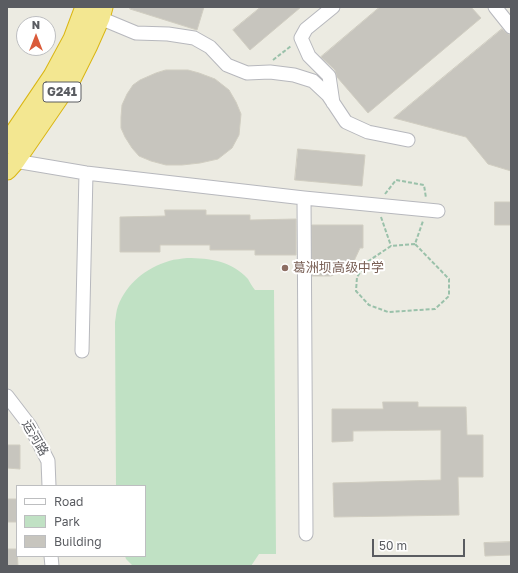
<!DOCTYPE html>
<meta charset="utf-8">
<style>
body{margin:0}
#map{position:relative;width:518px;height:573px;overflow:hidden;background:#ecebe2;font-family:"Golos Text",sans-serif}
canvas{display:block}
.frame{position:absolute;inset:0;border:8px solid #5a5c61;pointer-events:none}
.legend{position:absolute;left:16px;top:485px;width:130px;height:72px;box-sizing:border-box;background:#fff;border:1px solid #bdbec0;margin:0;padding:5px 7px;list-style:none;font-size:12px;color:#5a5c61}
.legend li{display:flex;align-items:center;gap:8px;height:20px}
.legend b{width:20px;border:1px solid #bdbec0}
.north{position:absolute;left:16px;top:16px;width:40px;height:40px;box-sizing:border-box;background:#fff;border:1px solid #bdbec0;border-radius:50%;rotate:0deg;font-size:11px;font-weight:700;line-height:16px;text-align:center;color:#5a5c61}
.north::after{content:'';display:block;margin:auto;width:14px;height:18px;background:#da5b3a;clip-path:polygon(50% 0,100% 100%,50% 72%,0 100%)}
.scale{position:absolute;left:372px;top:539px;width:93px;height:18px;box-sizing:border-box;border:2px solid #5a5c61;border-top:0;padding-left:5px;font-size:12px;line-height:14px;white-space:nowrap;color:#5a5c61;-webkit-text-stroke:3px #fff;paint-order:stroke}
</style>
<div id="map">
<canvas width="518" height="573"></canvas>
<div class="frame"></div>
<ul class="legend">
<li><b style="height:5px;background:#fff"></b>Road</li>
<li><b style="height:11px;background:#c0e1c4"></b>Park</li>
<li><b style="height:11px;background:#c7c5be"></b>Building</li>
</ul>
<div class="north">N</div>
<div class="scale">50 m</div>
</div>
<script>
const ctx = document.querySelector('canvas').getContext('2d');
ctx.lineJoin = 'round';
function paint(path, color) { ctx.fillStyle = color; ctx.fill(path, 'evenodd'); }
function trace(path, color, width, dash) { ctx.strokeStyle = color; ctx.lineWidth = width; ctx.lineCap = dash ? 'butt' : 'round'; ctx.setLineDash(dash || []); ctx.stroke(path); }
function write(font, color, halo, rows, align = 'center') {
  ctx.font = font + ' "Golos Text","Noto Sans SC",sans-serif'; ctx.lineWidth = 4; ctx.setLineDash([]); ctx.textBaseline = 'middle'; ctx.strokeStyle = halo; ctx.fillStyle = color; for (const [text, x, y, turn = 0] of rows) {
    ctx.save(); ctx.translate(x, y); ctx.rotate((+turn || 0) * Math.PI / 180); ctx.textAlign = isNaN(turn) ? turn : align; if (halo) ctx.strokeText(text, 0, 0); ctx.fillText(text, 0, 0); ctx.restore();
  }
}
paint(new Path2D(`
 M187 258C210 258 232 261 248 279 250 283 252 286 255 290H274L276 554H259L251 566H133L126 559 125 556H145V486H116L115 322C116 317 116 311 118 306 127 283 146 268 169 261 175 259 181 259 187 258Z`), '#c0e1c4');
const building = new Path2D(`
 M131 7H204L197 30 130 9Z
 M261 7H301L250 50 233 30Z
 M380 7H471L481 18 368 113 337 77 335 70 321 57Z
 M502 29 508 34 511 35V171L488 164 466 137 394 118Z
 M166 70H188L199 73 215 79 229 90 236 102 241 114 239 135 232 148 218 159 200 163 182 165H166L151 161 139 156 132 148 125 137 121 128V117L122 105 127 94 133 85 140 80 156 73Z
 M298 149 365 155 362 186 295 180Z
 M495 202H511V225H495Z
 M165 210H206V215H250V220L296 219V255H255V250H210V245H160V252H120V217L165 216Z
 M312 225H363V248H360L354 261 347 268 331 276H312Z
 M383 402H418V407H466L467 435H483V477H458L459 515 334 517 333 483 441 480V430L353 431V441L332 442V409H383Z
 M7 445H20V469L7 468Z
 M7 499H17V522H7Z
 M511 542V555L485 556 484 543Z
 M7 549H17L18 566H7Z`);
paint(building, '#c7c5be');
trace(building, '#d0cdc1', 1);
const minor = new Path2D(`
 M333 7 306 29 301 38 309 56 329 76 333 103
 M495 7 511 27
 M100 18 136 33 168 34 194 38 210 47 227 65 247 73 270 72 294 75 313 81 328 95 346 122 368 132 408 140
 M15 161 86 173 304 198 438 211
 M304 198 306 534
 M82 351 86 173
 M7 396 30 426 48 461 49 486
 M51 556 52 566`);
const highway = new Path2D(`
 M7 144 53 76 73 39 85 7
 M7 170 15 161 70 81 88 45 100 18 103 7`);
trace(minor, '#b7b8bd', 15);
trace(highway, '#dab613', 21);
trace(new Path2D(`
 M273 60 291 46
 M385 194 396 180 424 185 426 198
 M381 217 391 246
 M415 244 391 246 367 262 357 277 356 291 369 305 388 312 435 309 449 296V279L415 244 423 221`), '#9ac1aa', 2, [4, 2]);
trace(minor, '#fff', 13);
trace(highway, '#f3e791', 19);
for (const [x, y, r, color] of [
 [285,268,4,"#8d6e63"]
]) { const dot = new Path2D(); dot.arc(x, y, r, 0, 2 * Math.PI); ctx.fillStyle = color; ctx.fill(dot); trace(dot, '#fff', 1.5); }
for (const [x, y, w] of [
 [62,92,38]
]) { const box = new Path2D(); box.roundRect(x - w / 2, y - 10, w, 20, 3); ctx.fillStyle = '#fff'; ctx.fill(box); trace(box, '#5a5c61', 1); }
write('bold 12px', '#5a5c61', null, [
 ["G241",62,92]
]);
write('13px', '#785e54', '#fff', [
 ["葛洲坝高级中学",293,268]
], 'left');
write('13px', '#5a5c61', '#fff', [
 ["运河路",35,438,60]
]);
</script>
